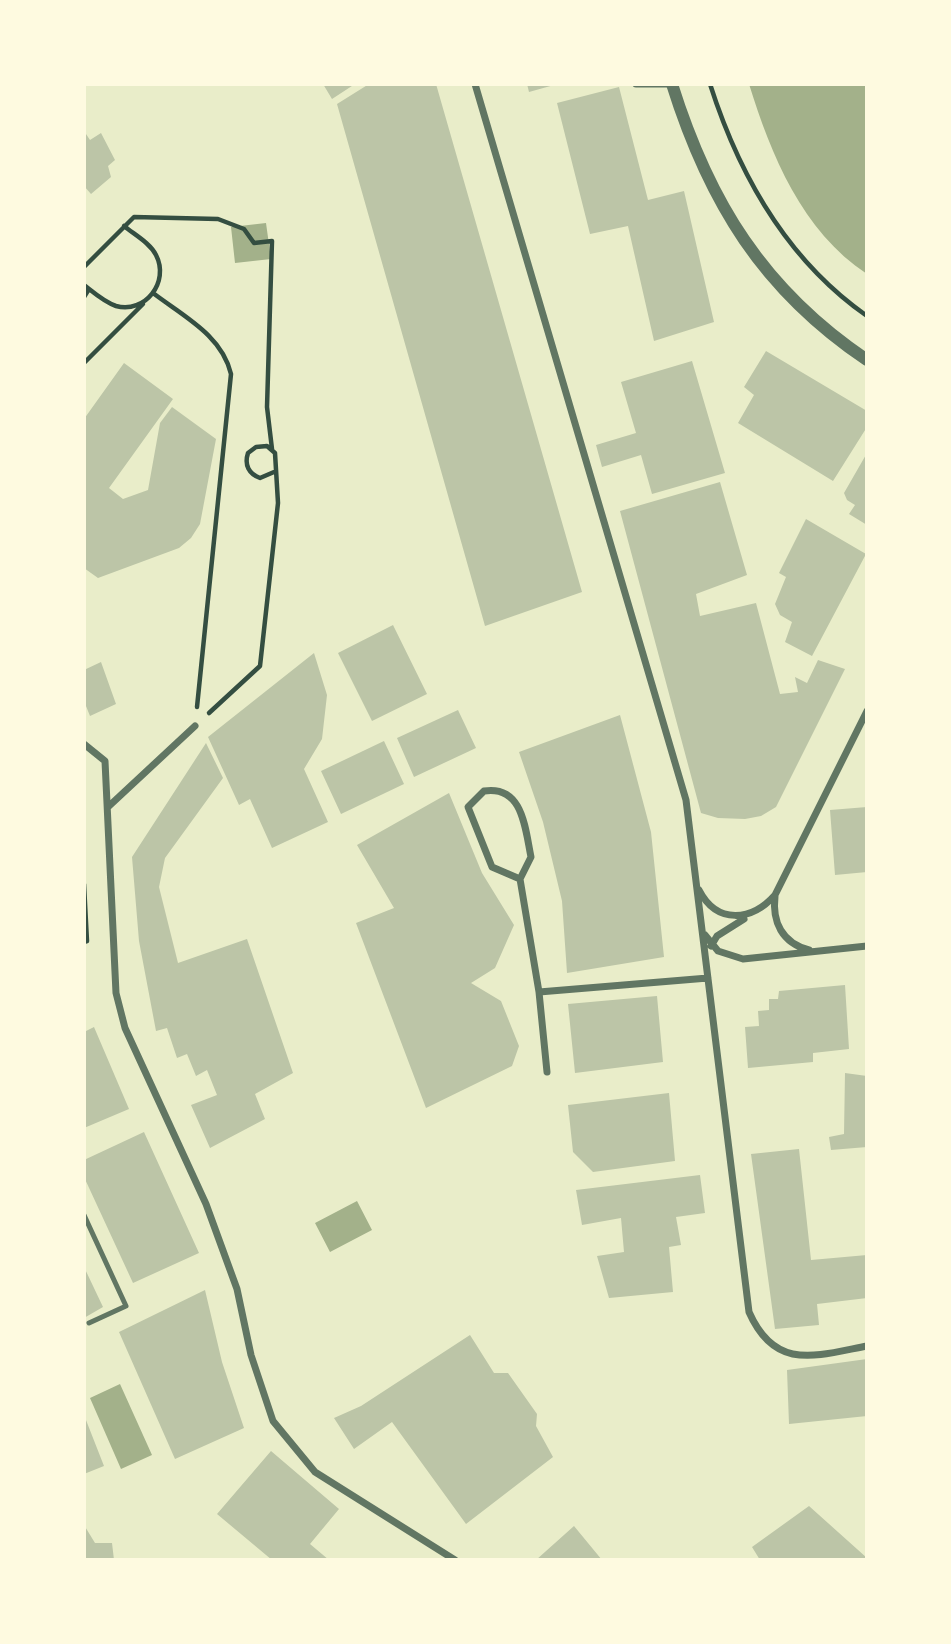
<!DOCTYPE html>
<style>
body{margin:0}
#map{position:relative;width:951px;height:1644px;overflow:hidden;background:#e9edc9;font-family:"Fira Sans Condensed",sans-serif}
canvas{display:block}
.frame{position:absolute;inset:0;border:86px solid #fefae0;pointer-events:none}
</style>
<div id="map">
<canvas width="951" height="1644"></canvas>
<div class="frame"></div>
</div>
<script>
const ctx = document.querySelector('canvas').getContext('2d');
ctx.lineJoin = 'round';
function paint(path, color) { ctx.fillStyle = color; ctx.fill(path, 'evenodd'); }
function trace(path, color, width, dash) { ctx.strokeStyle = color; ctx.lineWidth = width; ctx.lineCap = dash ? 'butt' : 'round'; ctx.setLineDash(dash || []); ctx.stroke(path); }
paint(new Path2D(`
 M749 84H867V274C802 231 771 155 749 84Z
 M266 223 271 259 235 263 231 227Z
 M357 1201 372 1230 330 1252 315 1223Z
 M120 1384 152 1455 121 1469 90 1398Z`), '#a3b18a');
paint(new Path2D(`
 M323 84H355L332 99Z
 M369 84H436L582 592 485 626 337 104Z
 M527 84H554V85L529 92Z
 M619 87 648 200 684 191 714 322 654 341 628 226 590 234 557 103Z
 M84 131 90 140 101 133 115 160 108 166 111 177 91 194 84 186Z
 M766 351 867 411V427L833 481 738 423 754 395 744 387Z
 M692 361 725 473 652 494 641 455 602 467 596 445 636 433 621 382Z
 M124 363 173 399 109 488 123 499 148 490 160 423 172 407 216 439 200 524 191 538 179 548 98 578 84 568V419Z
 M867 453V525L849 514 855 505 847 500 844 493Z
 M720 482 747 575 696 594 700 616 756 603 780 694 798 692 795 677 807 683 818 660 845 669 776 807 761 816 745 819 718 818 701 813 620 511Z
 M806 519 866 554 812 656 785 642 792 622 780 615 775 604 786 577 779 573Z
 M393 625 427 694 372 721 338 653Z
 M314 653 327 695 322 739 304 769 328 822 272 848 250 799 239 805 208 737Z
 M101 662 116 704 90 716 84 701V670Z
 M458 710 476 748 414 777 397 738Z
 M620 715 651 832 664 957 567 973 562 901 543 822 519 752Z
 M384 741 404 784 341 814 321 771Z
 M206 743 223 778 165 858 159 887 178 963 247 939 293 1073 255 1094 265 1119 210 1148 191 1105 217 1095 207 1070 196 1076 187 1054 177 1058 167 1028 156 1031 139 941 132 857Z
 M449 793 482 873 514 925 495 968 471 983 501 1001 519 1046 512 1066 426 1108 356 923 394 908 357 845Z
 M867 807V872L835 875 830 810Z
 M845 985 849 1049 813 1053V1062L748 1068 745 1027 759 1026 758 1011 769 1010V999H778L779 991Z
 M657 996 663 1062 575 1073 568 1004Z
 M94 1027 129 1109 84 1128V1032Z
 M845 1073 867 1076V1147L831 1150 829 1137 844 1134Z
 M669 1093 675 1161 593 1172 573 1152 568 1105Z
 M144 1132 199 1253 133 1283 84 1177V1160Z
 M799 1149 811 1260 867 1255V1298L817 1304 819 1325 775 1329 751 1154Z
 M700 1175 705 1213 676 1217 681 1245 669 1247 673 1292 609 1298 597 1256 624 1252 621 1218 582 1225 576 1190Z
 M84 1267 103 1307 84 1318Z
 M205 1290 222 1362 244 1428 175 1459 119 1332Z
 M470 1335 494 1373H508L537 1414 536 1426 553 1457 466 1524 392 1422 354 1449 334 1418 361 1406Z
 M867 1359V1416L789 1424 787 1370Z
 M84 1415 104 1466 84 1474Z
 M271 1451 339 1509 310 1544 329 1560H272L217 1514Z
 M809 1506 867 1558V1560H760L752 1547Z
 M84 1525 95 1543H112L114 1560 84 1558Z
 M574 1526 602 1560H536Z`), '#bcc5a7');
trace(new Path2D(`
 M710 84C739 175 787 260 867 316
 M84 267 134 217 218 219 244 229 254 243 272 241 267 407 272 449
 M84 285C93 292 104 302 116 306 145 314 170 282 156 255 150 243 135 235 124 226
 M153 293C183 316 222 335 231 374L197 707
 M84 297 89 289
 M84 363 143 304
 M209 713 260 666 278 503 275 453 267 446 256 447 248 453C244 465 249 474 260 478L274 472
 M84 884 87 941 84 942`), '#344e41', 4.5);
trace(new Path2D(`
 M84 1215 126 1306 89 1323`), '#617663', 5);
trace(new Path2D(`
 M475 84 686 800 749 1312C775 1371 815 1356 867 1346
 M636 84H672
 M84 744 105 761 116 993 125 1028 206 1204 237 1289 251 1355 273 1421 315 1472 455 1560
 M108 807 195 726
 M520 879 531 857C525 828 523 785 484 791L468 807 492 867 520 879 539 992 708 978
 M699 890C717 925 752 921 775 895L867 711
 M775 896C772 922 782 943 809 950
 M705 935 718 951 743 959 867 946
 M711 946 717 936 744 919
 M539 992 547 1072`), '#617663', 7);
trace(new Path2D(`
 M672 84C709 202 763 290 867 360`), '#617663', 12);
</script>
